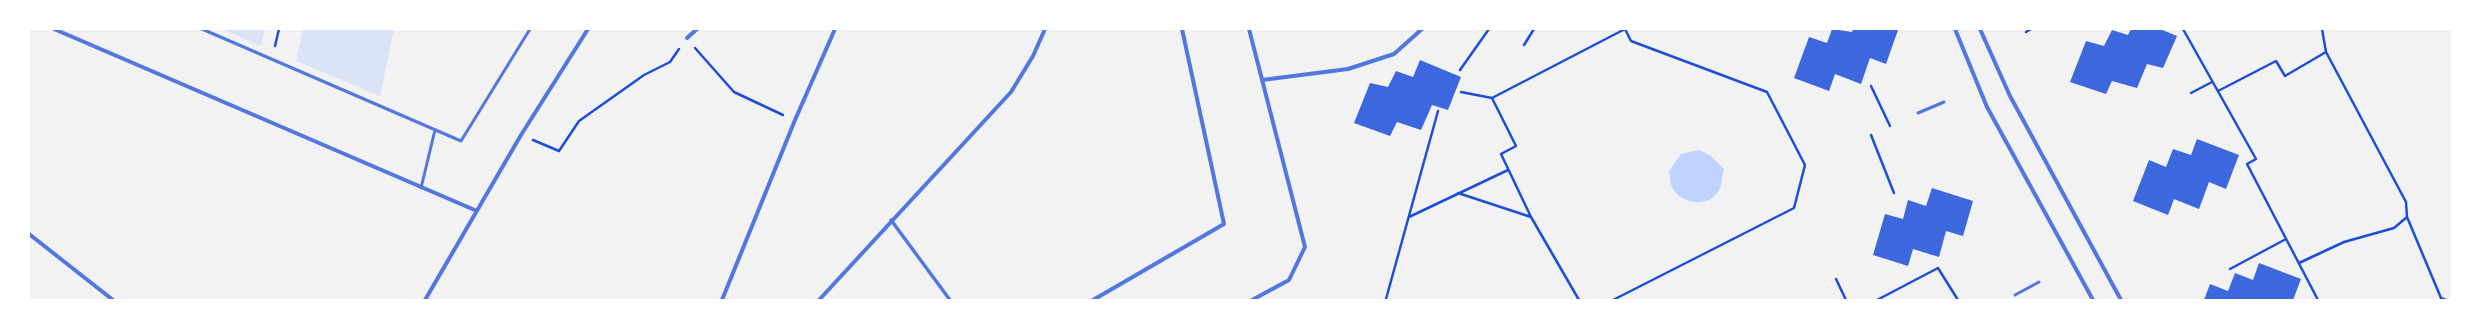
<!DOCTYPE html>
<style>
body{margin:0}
#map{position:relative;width:2481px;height:329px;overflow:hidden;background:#f2f2f2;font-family:Montserrat,sans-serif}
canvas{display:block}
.frame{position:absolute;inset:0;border:30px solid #fff;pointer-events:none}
</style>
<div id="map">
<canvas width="2481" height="329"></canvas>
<div class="frame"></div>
</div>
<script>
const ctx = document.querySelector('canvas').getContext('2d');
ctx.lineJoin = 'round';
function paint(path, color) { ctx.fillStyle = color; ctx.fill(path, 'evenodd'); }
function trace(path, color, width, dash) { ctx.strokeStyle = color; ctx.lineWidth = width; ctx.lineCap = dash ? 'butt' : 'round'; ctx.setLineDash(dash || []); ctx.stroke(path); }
paint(new Path2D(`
 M222 29H265L261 46Z
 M303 29H394L380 96 296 61Z`), '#dbe4f7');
paint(new Path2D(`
 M1699 150 1711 156 1724 169C1722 175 1722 182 1720 188 1711 209 1681 205 1672 187 1670 183 1670 176 1669 171L1681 154Z`), '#bfd3fe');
paint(new Path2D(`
 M1832 29 1852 32 1853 29 1898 30 1886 64 1870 58 1861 84 1835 74 1829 91 1794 78 1809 37 1827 43Z
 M2131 29H2160L2177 36 2163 68 2147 64 2137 88 2112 81 2106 94 2070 82 2086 41 2104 46 2112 30 2128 35Z
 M1420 60 1461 77 1448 110 1432 105 1421 130 1397 122 1390 136 1354 123 1370 83 1388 87 1396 71 1413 77Z
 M2197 139 2239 155 2226 189 2209 182 2199 209 2174 199 2168 215 2133 201 2149 160 2166 167 2173 149 2191 155Z
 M1932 188 1973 201 1963 236 1946 231 1939 257 1913 249 1908 266 1873 255 1885 214 1903 219 1908 200 1926 206Z
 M2259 263 2301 279 2293 300H2204L2210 284 2228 291 2235 273 2253 280Z`), '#3d67dc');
trace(new Path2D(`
 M2183 29 2256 159 2247 164 2318 300
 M2322 29 2326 52 2406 202 2407 217 2441 298 2446 300
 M2026 32 2031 29
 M1524 45 1534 29
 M275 46 279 29
 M695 48 734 92 783 115
 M1460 70 1489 29
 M1871 86 1890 126
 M2218 91 2276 61 2285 76 2326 52
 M1461 92 1492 98
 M2191 93 2212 82
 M1871 135 1894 193
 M533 140 559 151 579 121 644 75 670 62 679 49
 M1458 193 1531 217
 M1409 217 1508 170
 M2299 263 2344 242 2394 228 2407 217
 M2230 269 2286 239
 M1836 279 1846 300
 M1386 299 1438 111
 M1579 300 1531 217 1501 154 1516 146 1492 98 1625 29
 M1613 300 1794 208 1805 165 1767 92 1631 41 1625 29
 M1877 300 1938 268 1958 300`), '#1d4ed8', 2.5);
trace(new Path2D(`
 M202 29 461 141 530 29
 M1918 113 1944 102
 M421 188 435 130
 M2015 295 2039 282`), '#5277de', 3);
trace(new Path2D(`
 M891 220 950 300`), '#5277de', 3.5);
trace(new Path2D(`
 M54 29 477 211
 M1249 29 1305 247 1289 280 1252 300
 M1955 29 1987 107 2093 300
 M1980 29 2010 96 2121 300
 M687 38 697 29
 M1262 80 1348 69 1394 54 1422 29
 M29 234 113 300
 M425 300 521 135 588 29
 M722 300 795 120 835 29
 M819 300 1011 92 1033 56 1045 29
 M1093 300 1224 224 1182 29`), '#5277de', 4);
</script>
